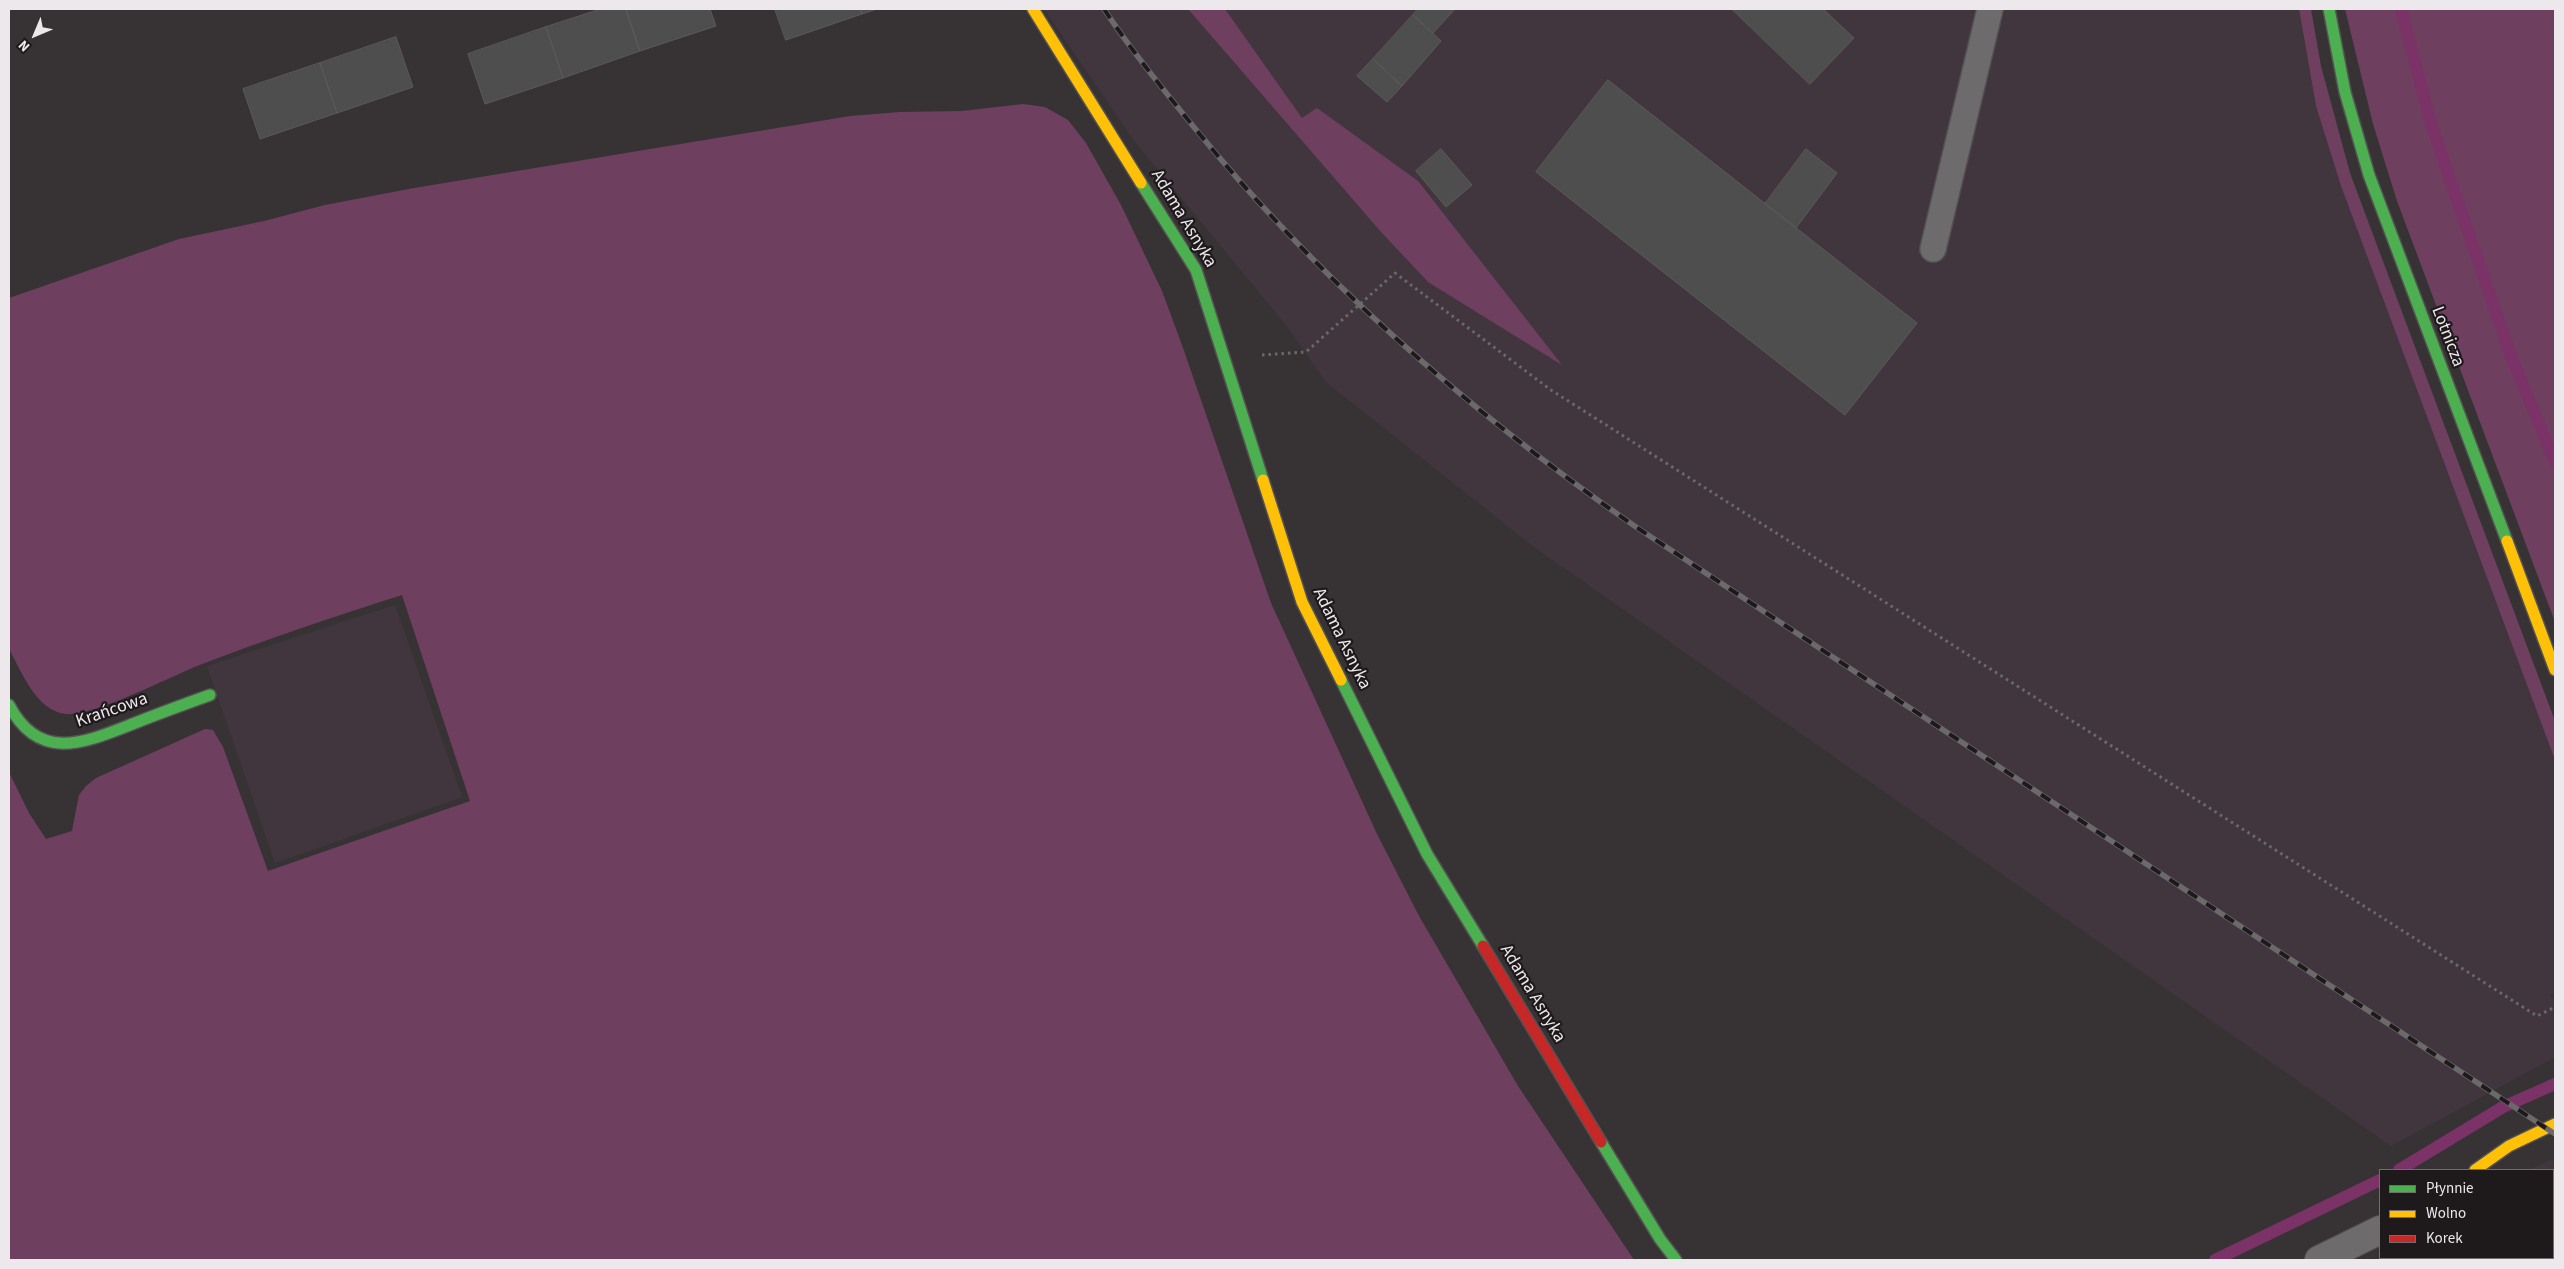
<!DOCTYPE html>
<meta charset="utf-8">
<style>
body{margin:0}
#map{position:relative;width:2564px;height:1269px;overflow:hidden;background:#373335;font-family:"Source Sans 3",sans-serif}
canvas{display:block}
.frame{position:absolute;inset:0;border:10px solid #ede8eb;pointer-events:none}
.legend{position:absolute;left:2379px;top:1169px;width:175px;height:90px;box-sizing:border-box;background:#1e1a1c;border:1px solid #716c6f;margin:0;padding:6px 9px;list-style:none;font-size:15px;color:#ede8eb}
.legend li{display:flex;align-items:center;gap:10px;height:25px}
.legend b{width:25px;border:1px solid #716c6f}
.north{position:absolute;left:10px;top:10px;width:50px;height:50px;-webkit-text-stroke:4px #1e1a1c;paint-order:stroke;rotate:225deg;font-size:14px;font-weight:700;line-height:20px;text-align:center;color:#ede8eb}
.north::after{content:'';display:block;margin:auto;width:18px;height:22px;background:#ede8eb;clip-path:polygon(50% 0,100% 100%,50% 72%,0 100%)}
</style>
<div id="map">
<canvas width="2564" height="1269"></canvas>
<div class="frame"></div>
<ul class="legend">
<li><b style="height:6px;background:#4caf50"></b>Płynnie</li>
<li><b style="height:6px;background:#ffc107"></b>Wolno</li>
<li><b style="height:6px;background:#c62828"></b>Korek</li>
</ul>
<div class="north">N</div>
</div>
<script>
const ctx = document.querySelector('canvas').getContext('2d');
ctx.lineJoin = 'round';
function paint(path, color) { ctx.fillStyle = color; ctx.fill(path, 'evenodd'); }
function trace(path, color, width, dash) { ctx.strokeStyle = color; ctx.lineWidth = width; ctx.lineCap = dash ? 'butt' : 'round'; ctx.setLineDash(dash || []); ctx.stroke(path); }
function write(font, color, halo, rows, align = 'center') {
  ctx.font = font + ' "Source Sans 3",sans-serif'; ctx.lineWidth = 4.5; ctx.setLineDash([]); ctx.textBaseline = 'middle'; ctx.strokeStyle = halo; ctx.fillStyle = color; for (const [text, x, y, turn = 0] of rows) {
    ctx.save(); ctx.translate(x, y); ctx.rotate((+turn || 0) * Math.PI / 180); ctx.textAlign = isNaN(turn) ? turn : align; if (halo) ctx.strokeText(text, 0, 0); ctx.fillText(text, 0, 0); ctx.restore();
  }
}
paint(new Path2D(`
 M1044 9H1188L1381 232 1428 282 1302 118 1225 9H2299L2316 106 2341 186 2555 760V992L2550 995 2555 1000V1057L2391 1146 1534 547 1326 382 1286 325 1135 142Z
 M395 605 462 797 275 863 207 666Z
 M2555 1158V1260H2540L2536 1258H2553V1170H2529Z`), '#42363e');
paint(new Path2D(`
 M1188 9H1225L1302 118 1317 108 1418 181 1562 365 1428 282 1381 232Z
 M2299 9H2311L2321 66 2350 173 2555 721V760L2341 186 2316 106Z
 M2345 9H2555V622L2397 201 2373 124Z
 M1023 104 1045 107 1068 120 1086 143 1121 205 1162 291 1182 345 1271 603 1377 834 1419 916 1518 1086 1634 1260H9V772L29 813 46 839 72 831 79 795 86 786 96 778 205 729 213 730 223 747 268 871 470 801 402 595C333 617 264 640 197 666 170 677 92 717 66 714 36 711 22 672 9 649V298L179 239 264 221 325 205 414 188 850 116 900 112 962 111Z`), '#6f3f60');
trace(new Path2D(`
 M2401 9 2431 124 2511 356 2555 462
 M2399 1170 2503 1107 2555 1084
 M2215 1260 2380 1180`), '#7b3266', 12);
const building = new Path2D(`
 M601 9H626L640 51 563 78 546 27Z
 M626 9H710L716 26 640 51Z
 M775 9H861L862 14 786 40Z
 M861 9H877L862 14Z
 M1418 9H1455L1433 33 1413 15Z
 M1732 9H1823L1854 38 1810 84Z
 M1413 15 1441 41 1402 86 1373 59Z
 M546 27 563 78 485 104 468 54Z
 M396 37 413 87 337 113 320 63Z
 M1373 59 1402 86 1387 102 1357 76Z
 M320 63 337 113 260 139 243 89Z
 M1608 80 1917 323 1845 415 1536 172Z
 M1441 149 1472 185 1446 207 1416 171Z
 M1806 149 1837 173 1796 228 1765 204Z`);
paint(building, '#4f4e4e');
trace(building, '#5b5a59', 1);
const lane = new Path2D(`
 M1933 249 1990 9`);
const street = new Path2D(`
 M2319 1260 2380 1230`);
const fast = new Path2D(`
 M2329 9 2345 92 2369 175 2507 541
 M1141 183 1196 270 1263 480
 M1341 680 1427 854 1483 946
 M9 705C40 764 86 742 135 723 160 713 185 704 210 695
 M1601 1142 1660 1239 1676 1260`);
const slow = new Path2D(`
 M1033 9 1141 183
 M1263 480 1302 602 1341 680
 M2507 541 2555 670
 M2475 1170 2509 1146 2555 1124`);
const jam = new Path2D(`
 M1483 946 1601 1142`);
trace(lane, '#545153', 28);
trace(street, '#545153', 30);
trace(fast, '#545153', 14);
trace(slow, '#545153', 14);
trace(jam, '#545153', 14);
trace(new Path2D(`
 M1262 355 1306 352 1395 273 1551 390 2537 1016 2555 1007`), '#6b696a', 3, [2.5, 4]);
trace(lane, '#6e6b6d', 25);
trace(street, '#6e6b6d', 28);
trace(fast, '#4caf50', 11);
trace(slow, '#ffc107', 11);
trace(jam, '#c62828', 11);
const rail = new Path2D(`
 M1104 9C1131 50 1162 88 1193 126 1320 282 1471 413 1636 527L2555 1134`);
trace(rail, '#6c696b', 5.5);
trace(rail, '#1e1a1c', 4, [11]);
write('18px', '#ede8eb', '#1e1a1c', [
 ["Adama Asnyka",1183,219,59],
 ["Lotnicza",2447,337,69],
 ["Adama Asnyka",1341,639,64],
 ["Krańcowa",112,711,-19],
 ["Adama Asnyka",1532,994,59]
]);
</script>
